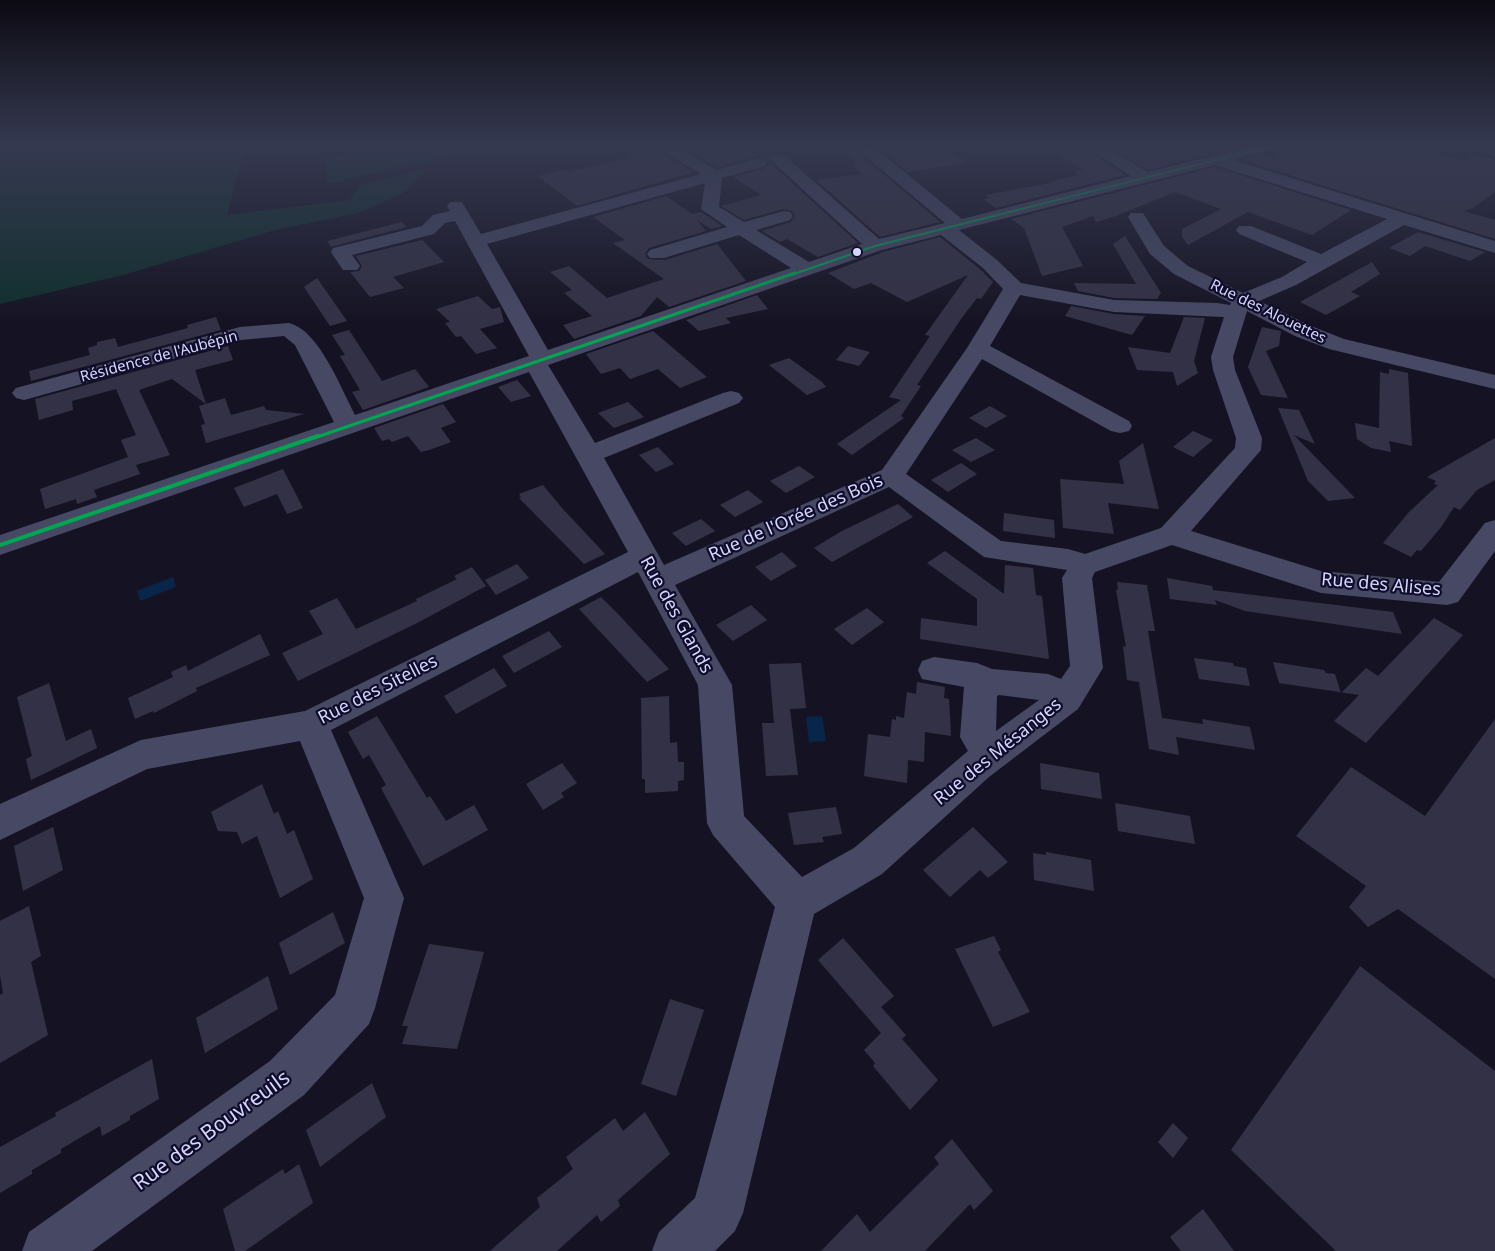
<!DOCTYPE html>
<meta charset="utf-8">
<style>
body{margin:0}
canvas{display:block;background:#151323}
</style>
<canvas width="1495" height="1251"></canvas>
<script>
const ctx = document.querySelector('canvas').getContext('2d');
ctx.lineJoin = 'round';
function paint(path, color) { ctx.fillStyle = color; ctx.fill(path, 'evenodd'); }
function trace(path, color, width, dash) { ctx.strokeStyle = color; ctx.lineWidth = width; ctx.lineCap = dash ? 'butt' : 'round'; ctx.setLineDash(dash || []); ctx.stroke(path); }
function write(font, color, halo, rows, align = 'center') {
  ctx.font = font + ' "Noto Sans",sans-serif'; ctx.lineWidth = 4.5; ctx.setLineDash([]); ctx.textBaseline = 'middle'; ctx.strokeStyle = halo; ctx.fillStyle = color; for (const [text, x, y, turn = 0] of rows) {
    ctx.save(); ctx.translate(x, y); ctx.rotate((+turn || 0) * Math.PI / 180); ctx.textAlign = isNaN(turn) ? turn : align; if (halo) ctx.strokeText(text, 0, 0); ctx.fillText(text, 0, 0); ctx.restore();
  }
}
paint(new Path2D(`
 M0 146H245L227 215 350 200 361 184 429 169 401 194 358 213 275 230 123 275 0 304Z
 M393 146H471L474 149 327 184 326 158 392 150Z`), '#102f2d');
paint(new Path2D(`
 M173 577 176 587 140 601 137 591Z
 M822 716 826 741 809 742 806 717Z`), '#07264a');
paint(new Path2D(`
 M681 146H703L716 154 751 146 769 156 770 163 858 243 818 257 787 239 780 242 762 231 791 222 795 216 792 211 783 209 744 220 721 206 761 195 733 177 766 168 769 164 767 159 758 156 717 168Z
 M837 146H864L859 151 862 156 940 222 880 237 816 180 862 174 852 165H858Z
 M877 146 944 147 967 163 908 172Z
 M1047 146H1083L1125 175 996 208 983 199 989 198 985 195 1051 183 1049 182 1079 175 1074 172 1083 170Z
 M1109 146H1120V151L1145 146 1152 149 1168 146H1240L1148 170Z
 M1280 146H1355L1393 154 1410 146 1464 161 1476 154 1495 160V192L1473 208 1464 211 1495 220V239L1241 160 1266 154 1275 158 1276 151Z
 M657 147 660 152 694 172 577 206 538 176 565 170 569 172 627 158 623 155Z
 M1215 167 1351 210 1312 235 1248 212 1188 245 1182 237V229L1221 209 1175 192 1116 216 1096 222 1093 216 1062 227 1083 266 1042 276 1024 228 1011 219Z
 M666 196 692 214 701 212 722 226 711 229 697 220 706 231 649 248 645 254 648 259 665 260 717 244 746 281 669 307 657 297 641 316 574 339 563 325 592 316 564 293 572 290 550 272 569 266 607 298 664 279 613 243 625 240 593 217Z
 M402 222 407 227 331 247 327 241Z
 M1418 232 1485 252 1470 261 1425 246 1410 256 1389 248Z
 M1125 236 1161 293 1157 299 1114 298 1078 291 1074 283 1136 284 1113 244Z
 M940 237 981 270 993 282 981 299 977 298 961 319 917 385 921 386 901 416 904 418 852 455 837 444 901 400 889 397 930 336 925 335 968 275 907 302 871 283 854 289 828 273 883 252Z
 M422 240 444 262 393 277 404 288 370 297 350 272 359 271 362 266 356 256Z
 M1372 262 1380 274 1351 292 1360 296 1326 315 1300 302Z
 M317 278 347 321 330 326 304 287Z
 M757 295 768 309 726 318 731 323 699 331 686 320Z
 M478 296 492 309 500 307 504 322 480 329 497 348 476 354 461 336 456 337 445 323 450 322 436 309Z
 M1071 306 1114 314 1145 316 1132 335 1065 316Z
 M216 317 221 330 31 381 29 371 90 355 88 348 97 345V342L115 338 118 347 188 328 187 325Z
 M1184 317 1205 318 1194 361 1198 373 1177 386 1173 372 1137 370 1128 347 1170 353Z
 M1262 327 1281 331 1279 346 1266 351 1288 398 1261 395 1248 367Z
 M349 330 382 381 415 369 429 387 363 410 352 392 360 390 340 356 345 355 332 335Z
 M653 331 707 377 680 388 658 369 630 379 620 368 601 374 586 354Z
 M228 346 233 360 195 370 206 404 172 379 139 390 170 455 136 465 140 474 94 490 97 497 77 504 76 499 45 509 40 489 128 457 121 440 136 435 116 389 72 401 73 410 39 420 35 399Z
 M848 346 870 352 859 366 836 360Z
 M789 358 822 382 826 387 807 395 769 365Z
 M1389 369 1408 373 1412 446 1389 441 1391 452 1371 448 1357 439 1355 423 1379 428 1380 372 1389 374Z
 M517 380 531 396 511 402 498 387Z
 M225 398 231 415 264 406 266 410 304 414 206 443 201 425 205 424 199 406Z
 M628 402 644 417 614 428 598 413Z
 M443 404 456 422 441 428 451 442 429 450 421 452 408 436 392 442 389 439 382 441 374 428Z
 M990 406 1007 416 986 428 969 418Z
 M1278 408 1299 410 1315 444 1294 435 1355 498 1328 501 1308 481Z
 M1193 431 1213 440 1193 457 1173 447Z
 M976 438 995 450 971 462 952 450Z
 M1495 438V480L1477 490 1460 510 1454 507 1442 526 1421 551 1417 550 1411 557 1383 543 1409 512 1438 485 1434 484 1436 481 1427 477Z
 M1143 443 1159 509 1108 503 1114 534 1063 528 1060 479 1124 484 1119 461Z
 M658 447 674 464 656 472 639 455Z
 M961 463 977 474 948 492 931 480Z
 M799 466 815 477 786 493 770 481Z
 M283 469 303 508 287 514 277 494 244 507 234 488Z
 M543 485 562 508 605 554 584 564 519 498 521 497 519 494Z
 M748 490 763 502 735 517 720 505Z
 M898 504 913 517 832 562 814 548 840 532Z
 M1004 513 1054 520 1055 538 1003 531Z
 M701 519 715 531 686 546 672 533Z
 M945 551 1004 594 1005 565 1033 568 1036 595 1042 596 1049 659 920 639 921 618 977 626V599L927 563Z
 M782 552 797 566 771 581 755 567Z
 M517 564 529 578 496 595 485 580Z
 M472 567 486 586 417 623 298 681 282 653 323 634 309 611 337 598 356 629 417 601 416 599 457 579 454 576Z
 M1167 578 1212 586 1213 590 1393 612 1402 634 1245 611 1215 600 1217 605 1170 599Z
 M1117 582 1147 585 1155 631H1148L1162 718 1203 724 1202 719 1250 727 1255 750 1176 737 1179 755 1149 749 1139 682 1127 680 1123 646 1126 647 1116 590H1118Z
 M601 597 619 615 669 669 647 682 579 609Z
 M751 605 767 620 733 641 716 625Z
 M867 608 884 622 852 645 834 629Z
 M1434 618 1463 635 1366 743 1334 721 1359 695 1279 683 1273 662 1324 670 1326 673 1335 674 1341 693 1366 668 1378 676Z
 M549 631 562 647 514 673 502 656Z
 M260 634 270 655 196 688 197 691 154 713 153 711 135 719 128 698 173 677 171 672 186 665 188 671Z
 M1194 658 1233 663 1234 666 1246 668 1250 686 1199 679Z
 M801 663 806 708 790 709 798 775 766 776 762 723H774L769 664Z
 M494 668 507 686 456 714 444 696Z
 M917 682 945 687 944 698 949 699 951 736 925 732 924 762 908 760 907 783 864 776 868 734 890 737 892 719 896 720V716L904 718 907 692 916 694Z
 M49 683 66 741 91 729 97 748 31 780 26 759 32 756 17 697Z
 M669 696 670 743 677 742 678 762H684V780L678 781V791L645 793V779H642L641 698Z
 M377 716 427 798 430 796 446 821 474 805 488 830 423 866 381 788 386 785 369 755 363 759 348 732Z
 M1495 719V979L1398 909 1368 927 1349 907 1366 886 1296 836 1351 767 1425 816Z
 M562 763 577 783 561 793 564 797 543 810 526 784Z
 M1040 763 1099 773 1102 799 1041 789Z
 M262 784 274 814 278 811 287 834 294 830 313 879 280 898 257 836 242 844 237 832 218 831 211 812Z
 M1115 803 1190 816 1195 844 1118 831Z
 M836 807 842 834 822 837 824 842 794 845 788 813Z
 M53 827 63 870 23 891 14 846Z
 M973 827 1008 862 988 878 980 870 950 897 923 870Z
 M1046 852 1091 860 1094 891 1034 880 1033 853 1046 855Z
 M29 906 41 956 31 962 48 1035 0 1063V995L3 993 0 975V921Z
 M333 912 345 943 290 975 279 943Z
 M994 936 1001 950 998 952 1030 1012 993 1027 955 949Z
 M843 938 894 996 881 1007 906 1035 902 1039 938 1080 910 1110 873 1066 875 1063 864 1050 881 1033 818 960Z
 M429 944 484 952 457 1049 402 1044 408 1026H402Z
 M1360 966 1495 1071V1251H1336L1231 1150Z
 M268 976 278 1009 205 1053 196 1018Z
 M670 999 704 1010 676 1096 641 1084Z
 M152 1059 159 1099 130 1116V1120L102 1136 100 1126 61 1149V1153L32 1170V1174L0 1193V1147L56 1116 55 1113Z
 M372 1083 386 1117 320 1167 306 1130Z
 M645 1112 670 1154 618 1200 620 1206 601 1222 597 1215 557 1251H490L540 1207 537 1198 573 1169 566 1157 615 1118 623 1131Z
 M1173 1123 1188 1138 1173 1158 1158 1142Z
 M952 1139 993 1191 974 1210 970 1204 925 1251H821L857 1214 870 1232 939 1164 934 1157Z
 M299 1164 313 1203 245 1251H235L223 1209 283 1169 285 1174Z
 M1203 1209 1234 1251H1181L1170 1237Z`), '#333145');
paint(new Path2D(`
 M659 146H676L717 170 759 158 765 160 767 163 765 166 722 178 719 207 744 222 784 211 790 212 793 216 790 220 756 230 809 262 862 244 772 161 770 158 772 155H784L879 239 945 223 863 154 861 151 869 146 875 148 962 219 1131 176 1085 146H1104L1148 172 1251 146H1278L1276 149 1233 160 1495 241V253L1404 225 1296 285 1259 301 1311 326 1344 339 1495 375V389L1329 349 1295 336 1247 311 1233 357 1235 370 1262 438 1261 450 1191 531 1321 571 1439 582 1485 523 1495 520V551L1458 602 1447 605 1321 593 1172 545 1095 572 1092 578 1103 668 1078 709 989 777 882 874 814 914 743 1213 735 1231 715 1251H652L659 1232 695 1198 775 907 713 835 707 823 698 685 638 572 331 730 404 898 375 1008 369 1024 304 1095 92 1251H22L29 1232 270 1061 335 995 364 898 300 741 147 769 0 840V804L141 740 305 711 628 552 529 372 0 555V535L334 422 295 345 284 336 241 340 24 400 16 398 12 393 16 388 240 327 289 323C319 330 341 389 355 415L529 356 455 221 445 223 434 234 352 255 360 266 357 270H343L331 252 333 248 422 226 433 215 450 211 447 206 450 202H462L481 234 701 174 661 150ZM1215 165 1387 219 1321 254 1251 226H1239L1236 230 1239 234 1307 262 1282 277 1243 293 1188 266 1164 246 1143 213H1131L1128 217 1150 254 1174 274 1231 303 1230 305 1217 303 1114 300 1021 283 997 260 959 230ZM705 183 701 209 727 227 650 250 647 254 650 258H664L739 235 791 268 548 350 487 244ZM941 235 983 268 1003 289 967 348 882 470 664 565 604 458 739 403 743 398 739 393 731 391 723 393 595 443 548 365 882 250ZM1020 295 1114 312 1224 317 1211 357 1213 370 1236 438 1235 448 1161 528 1085 554 1068 549 1001 541 906 474 982 359 1111 431 1120 433 1129 431 1132 426 1129 421 990 346ZM889 487 984 557 1067 570 1062 578 1070 666 1061 679 1048 674 992 669 977 663 934 657 922 661 918 670 922 679 964 687 960 737 968 751 854 848 802 877 744 816 732 685 675 585ZM999 695 1039 700 996 731 997 696Z
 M1474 146H1495V156L1476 149Z`), '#474964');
trace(new Path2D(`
 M791 275 875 246 1271 146`), '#00a651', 2);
trace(new Path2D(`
 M314 438 795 273`), '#00a651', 3);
trace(new Path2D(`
 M0 545 318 436`), '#00a651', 4);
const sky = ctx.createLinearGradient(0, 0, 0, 322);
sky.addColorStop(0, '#0c0a13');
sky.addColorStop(0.45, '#353950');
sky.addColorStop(1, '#35395000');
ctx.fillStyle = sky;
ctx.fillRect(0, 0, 1495, 322);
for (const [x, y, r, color] of [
 [857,252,5,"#d5d5ff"]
]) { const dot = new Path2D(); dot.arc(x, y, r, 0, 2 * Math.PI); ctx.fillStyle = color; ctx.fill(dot); trace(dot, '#0f0d29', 2); }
write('15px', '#d5d5ff', '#0f0d29', [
 ["Rue des Alouettes",1268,312,26],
 ["Résidence de l'Aubépin",159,357,-15]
]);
write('18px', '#d5d5ff', '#0f0d29', [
 ["Rue de l'Orée des Bois",796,518,-24],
 ["Rue des Alises",1381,585,5],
 ["Rue des Glands",676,615,61],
 ["Rue des Sitelles",378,690,-27],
 ["Rue des Mésanges",998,752,-39]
]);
write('21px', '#d5d5ff', '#0f0d29', [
 ["Rue des Bouvreuils",212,1131,-36]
]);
</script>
